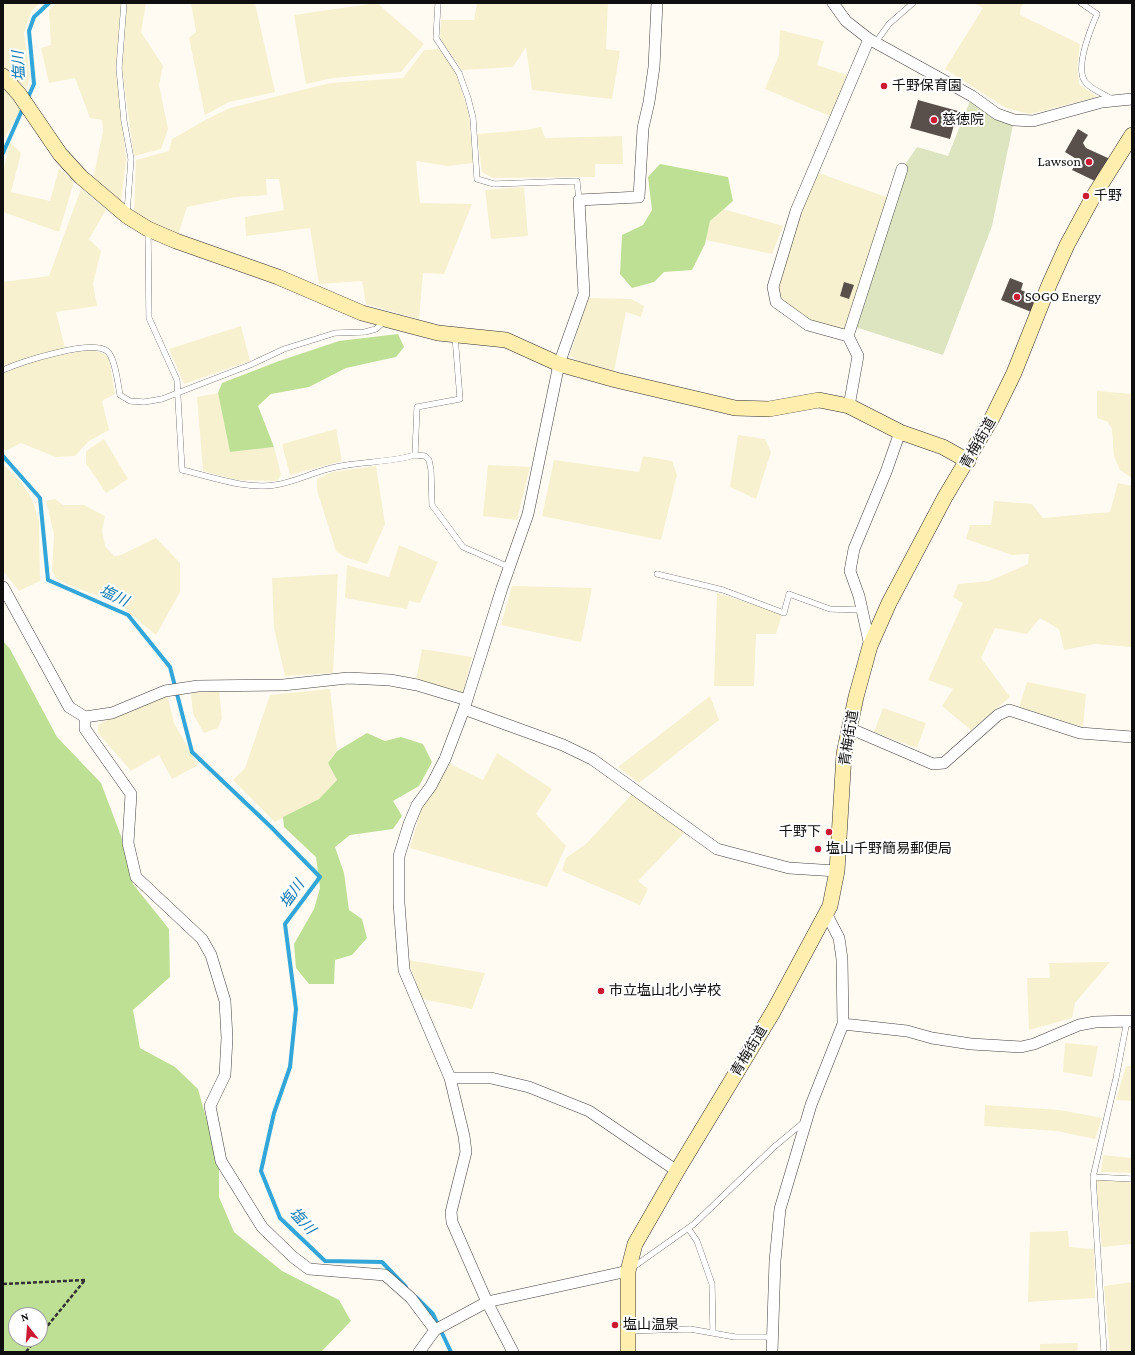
<!DOCTYPE html>
<meta charset="utf-8">
<style>
body{margin:0}
#map{position:relative;width:1135px;height:1355px;overflow:hidden;background:#fffbf2;font-family:"Crimson Pro",serif}
canvas{display:block}
.frame{position:absolute;inset:0;border:4px solid #0f0f0f;pointer-events:none}
.north{position:absolute;left:8px;top:1307px;width:40px;height:40px;box-sizing:border-box;background:#fff;border:1px solid #9f9f9f;border-radius:50%;rotate:343deg;font-size:11px;font-weight:700;line-height:16px;text-align:center;color:#0f0f0f}
.north::after{content:'';display:block;margin:auto;width:14px;height:18px;background:#cd1a33;clip-path:polygon(50% 0,100% 100%,50% 72%,0 100%)}
</style>
<div id="map">
<canvas width="1135" height="1355"></canvas>
<div class="frame"></div>
<div class="north">N</div>
</div>
<script>
const ctx = document.querySelector('canvas').getContext('2d');
ctx.lineJoin = 'round';
function paint(path, color) { ctx.fillStyle = color; ctx.fill(path, 'evenodd'); }
function trace(path, color, width, dash) { ctx.strokeStyle = color; ctx.lineWidth = width; ctx.lineCap = dash ? 'butt' : 'round'; ctx.setLineDash(dash || []); ctx.stroke(path); }
function write(font, color, halo, rows, align = 'center') {
  ctx.font = font + ' "Crimson Pro","Noto Sans JP",serif'; ctx.lineWidth = 4; ctx.setLineDash([]); ctx.textBaseline = 'middle'; ctx.strokeStyle = halo; ctx.fillStyle = color; for (const [text, x, y, turn = 0] of rows) {
    ctx.save(); ctx.translate(x, y); ctx.rotate((+turn || 0) * Math.PI / 180); ctx.textAlign = isNaN(turn) ? turn : align; if (halo) ctx.strokeText(text, 0, 0); ctx.fillText(text, 0, 0); ctx.restore();
  }
}
paint(new Path2D(`
 M3 3H40L32 10 24 33 30 76 27 89 13 75 3 68Z
 M56 3H121L116 69 126 160 121 202 93 180 103 131 102 120 90 118 75 78 49 83 41 48 51 45 49 10Z
 M127 3H146L141 32 163 66 159 85 168 129 161 149 134 156 122 68Z
 M191 3H255L275 92 229 102 205 115 189 38 196 32Z
 M377 3 424 44 401 72 333 78 306 84 294 15Z
 M477 3H608L606 49 620 51 612 99 532 90 526 47 513 67 462 70 440 39 441 20H474Z
 M974 3H1025L1021 7 1020 15 1080 44 1077 68 1079 84 1097 97 1030 114 1006 108 945 69 983 8Z
 M780 30 824 41 817 65 847 75 830 116 765 89 779 55Z
 M439 49 457 74 469 115 473 163 448 166 416 161 420 203 472 204 444 274 423 273 419 319 366 304 362 281 319 284 310 228 246 236 245 217 284 210 279 179H266L267 195 236 197 187 207 178 235 148 223 134 212 136 160 169 151 172 139 209 118 230 108 330 83 403 78 424 50Z
 M3 87 21 109 3 141Z
 M541 127 545 138 622 136 623 164H595V177L493 178 482 172 477 134 526 130Z
 M10 142 21 153 11 192 50 201 59 168 74 182 59 232 3 212V173Z
 M813 171 892 199 848 336 808 325 776 302 773 287Z
 M524 187 528 236 491 239 485 190Z
 M81 189 106 210 89 239 101 251 93 284 97 306 56 312 65 348 3 366V282L49 276Z
 M723 209 783 226 772 254 706 240 710 221Z
 M588 298 631 299 644 306 641 317 626 312 614 371 579 362 570 355Z
 M241 326 250 361 184 384 169 349Z
 M91 350 103 353 109 359 115 394 102 401 109 430 89 441 75 456 56 457 21 443 5 451 3 444V374L24 364 75 352Z
 M1097 391 1132 394V478L1120 470 1114 456 1112 429 1108 422 1097 418Z
 M218 393 230 452 274 447 281 475 277 481 237 480 203 471 197 397Z
 M336 429 342 461 290 475 282 444Z
 M738 435 765 439 771 452 756 499 730 487Z
 M104 439 128 479 106 493 86 463V451Z
 M643 456 672 461 677 475 661 540 542 516 554 460 639 472Z
 M3 464 21 482 32 499 39 521 40 581 19 591 3 571Z
 M488 465 530 467 517 520 483 516Z
 M376 466 385 524 367 564 345 557 336 551 317 490V479L332 472Z
 M1118 483 1132 486V647L1095 644 1064 650 1059 629 1040 618 1027 634 995 628 981 658 1010 697 971 730 942 706 953 689 928 680 963 603 953 597 958 584 989 581 1028 564 1029 554 1012 555 966 539 970 525H991L994 501 1032 504 1043 518 1110 512Z
 M55 499 63 505H84L105 516 102 531 105 546 114 556 121 555 156 538 180 563V592L156 635 116 602 68 585 57 579 52 571 54 534 46 501Z
 M399 545 438 562 420 603 409 601 407 609 345 598 347 565 389 577Z
 M338 574 333 673 285 676 274 628 272 578Z
 M512 586 592 588 581 642 501 625Z
 M717 593 782 614 776 634H756L754 686H714Z
 M422 649 472 657 463 693 416 681Z
 M1027 682 1086 694 1083 727 1019 707Z
 M330 689 337 750 328 763 337 780 319 799 275 822 233 780 245 768 270 695Z
 M219 690 222 718 218 728 204 733 193 714 191 692Z
 M167 695 174 723 198 765 172 779 159 755 131 771 98 733V725L114 715Z
 M710 696 719 720 639 783 618 767Z
 M883 708 926 723 917 748 874 732Z
 M497 753 552 789 536 814 566 846 547 887 410 848 421 809 450 764 483 780Z
 M634 792 685 832 638 881 648 889 640 905 562 871 566 858 586 844Z
 M408 960 485 973 472 1009 422 999Z
 M1110 962 1075 1003 1072 1018 1029 1030 1027 978H1050L1049 963Z
 M1065 1043 1098 1046 1092 1077 1063 1072Z
 M1126 1066H1132V1101L1116 1100Z
 M985 1105 1060 1110 1102 1118 1095 1139 1057 1131 984 1126Z
 M1103 1155 1132 1158V1173L1101 1172Z
 M1096 1178 1132 1181V1244L1102 1247Z
 M1068 1231 1069 1247 1094 1249 1095 1298 1028 1302 1030 1232Z
 M1132 1282V1352H1110L1104 1286Z
 M1078 1343 1077 1352H1040V1344Z`), '#f8f1cf');
paint(new Path2D(`
 M660 164 728 177 733 201 710 221 705 244 692 270 664 272 654 282 632 288 620 274 622 235 643 225 652 210 648 177Z
 M398 334 404 347 396 357 346 368 309 387 271 394 258 406 274 447 230 452 218 393 222 383 279 361 339 341Z
 M3 641 10 649 57 737 101 783 121 836 133 884 169 929 170 977 133 1010 140 1048 175 1067 198 1089 219 1164V1197L234 1232 282 1271 339 1300 351 1321 321 1352H3ZM16 1315H40V1339H16Z
 M367 733 385 741 401 737 423 744 432 762 419 786 393 801 402 816 393 829 350 835 335 847 344 873 349 910 362 919 367 938 352 955 335 960 334 984H309L296 968 294 944 314 909 320 888 316 857 284 827 283 817 319 799 337 780 328 763 337 751Z`), '#bee095');
paint(new Path2D(`
 M972 96 1014 120 992 226 943 355 852 326 902 169 917 147 948 156Z`), '#dce4c0');
trace(new Path2D(`
 M27 100 34 84 29 31 34 17 49 3
 M3 153 23 108
 M3 456 40 498 48 580 128 615 170 667 192 752 271 827 320 877 285 924 296 1009 290 1067 274 1113 261 1171 280 1218 325 1261 382 1262 406 1287
 M416 1297 433 1314 451 1352`), '#32a6d9', 4);
paint(new Path2D(`
 M918 100 958 111 950 139 910 128Z
 M1078 129 1088 135 1083 143 1086 148 1110 159 1095 181 1072 170 1078 160 1065 152Z
 M1010 278 1023 283 1021 290 1039 298 1034 313 1001 300Z
 M844 282 854 285 849 299 840 296Z`), '#594f4b');
const lane = new Path2D(`
 M124 3 119 68 124 121 131 159 127 213
 M438 3 436 38 459 73 468 98 473 118 477 179 494 184 577 181 579 200
 M1081 3 1097 14C1091 28 1076 65 1084 80 1088 88 1104 94 1112 99
 M876 42 889 24 913 3
 M148 230 149 318 177 380 182 470C209 476 247 490 275 485 296 482 315 471 336 467 362 461 389 463 415 455L417 407 460 399 455 336
 M3 370C21 362 91 339 107 351 115 357 118 384 120 395L130 401 144 402 162 399 250 365 284 349 335 333 365 332 376 329 385 321
 M415 455 425 456 429 460 431 470 432 505 463 547 509 567
 M657 574 723 590 784 613 789 594 830 609 862 610
 M1093 1177 1132 1179
 M688 1228 697 1241 712 1284 713 1333
 M632 1268 694 1224 774 1147 804 1122
 M628 1331 690 1329 735 1337H771
 M1104 1352 1093 1177 1116 1078 1127 1021`);
const street = new Path2D(`
 M833 3 846 21 869 39 972 96 997 114 1014 120 1033 121 1102 102 1132 99
 M848 336 902 169
 M849 406 858 356 848 336 808 325 776 302 773 287 796 211 869 39
 M3 587 69 707 85 717 112 713 165 691 198 686 283 685 348 678 390 680 417 685 467 700
 M870 646 859 596 850 571 854 549 886 472 900 432
 M464 709 563 745 592 759 717 849 789 868 837 871
 M85 717V729L131 794 128 843 136 877 202 939 211 955 225 1001 227 1038 225 1075 210 1106 221 1161 262 1227 293 1257 309 1269 385 1275 411 1298 435 1330
 M849 728 933 764 944 763 998 715 1009 710 1080 733 1132 737
 M843 1024 907 1031 932 1038 971 1044 1021 1047 1034 1044 1079 1025 1095 1022 1132 1021
 M450 1078H491L529 1087 589 1111 677 1171
 M419 1352 435 1330 487 1302 628 1271
 M513 1352 487 1302 452 1222 451 1212 466 1152 464 1136 450 1078 404 970 399 903V856L409 824 417 805 431 786 445 759 464 709 502 588 528 514 559 364 584 294 579 200 639 197 643 128 649 102 654 67 657 3
 M772 1352 775 1261 780 1209 811 1105 843 1024 842 959 839 938 827 915`);
const secondary = new Path2D(`
 M3 76 19 94 60 154 81 177 127 216 148 229 176 241 278 277 362 313 438 333 506 340 559 364 616 380 735 408 769 409 819 400 849 406 900 432 943 447 968 461
 M628 1352V1271L635 1244 677 1171 773 1012 830 906 837 871 844 754 856 697 870 646 889 603 945 497 992 418 1014 373 1049 285 1067 245 1093 197 1132 135`);
trace(lane, '#424242', 6);
trace(street, '#424242', 12);
trace(secondary, '#313131', 16);
trace(new Path2D(`
 M3 1284 85 1280
 M40 1335 85 1280
 M26 1352 36 1339`), '#313131', 2.5, [4, 2]);
trace(lane, '#fff', 5.5);
trace(street, '#fff', 11);
trace(secondary, '#ffeead', 15);
for (const [x, y, r, color] of [
 [884,86,4,"#cd1a33"],
 [934,120,4,"#cd1a33"],
 [1089,162,4,"#cd1a33"],
 [1086,196,4,"#cd1a33"],
 [1017,297,4,"#cd1a33"],
 [829,832,4,"#cd1a33"],
 [818,849,4,"#cd1a33"],
 [601,991,4,"#cd1a33"],
 [615,1325,4,"#cd1a33"]
]) { const dot = new Path2D(); dot.arc(x, y, r, 0, 2 * Math.PI); ctx.fillStyle = color; ctx.fill(dot); trace(dot, '#fff', 1.5); }
write('14px', '#0f0f0f', '#fff', [
 ["千野保育園",892,86],
 ["慈徳院",942,120],
 ["Lawson",1081,162,"right"],
 ["千野",1094,196],
 ["SOGO Energy",1025,297],
 ["千野下",821,832,"right"],
 ["塩山千野簡易郵便局",826,849],
 ["市立塩山北小学校",609,991],
 ["塩山温泉",623,1325]
], 'left');
write('14px', '#0f0f0f', '#fff', [
 ["青梅街道",978,443,-60],
 ["青梅街道",849,738,-81],
 ["青梅街道",749,1051,-59]
]);
write('italic 15px', '#0c76ae', '#fff', [
 ["塩川",19,66,-93],
 ["塩川",114,596,25],
 ["塩川",292,894,-54],
 ["塩川",302,1221,47]
]);
</script>
